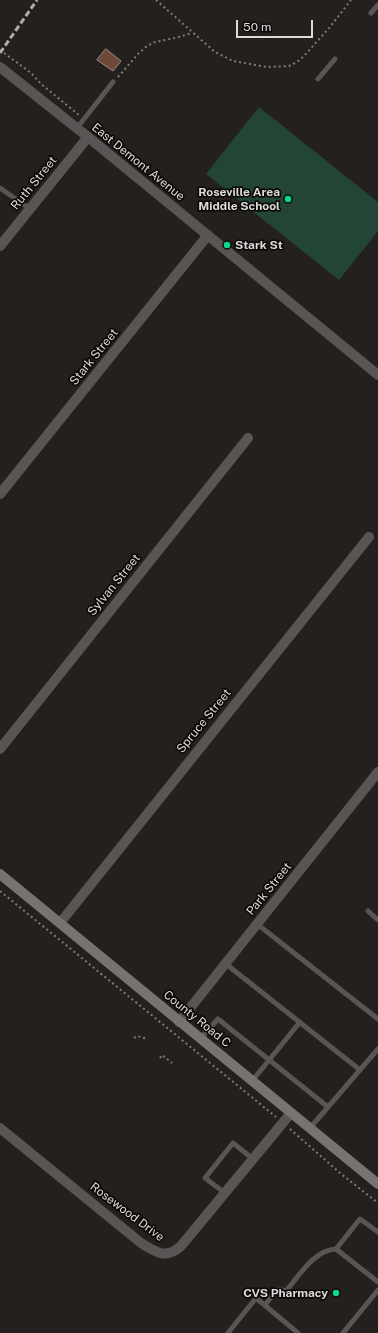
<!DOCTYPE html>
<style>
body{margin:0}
#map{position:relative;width:378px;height:1333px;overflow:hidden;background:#24201e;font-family:"Public Sans",sans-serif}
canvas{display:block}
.scale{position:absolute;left:236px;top:20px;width:77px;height:18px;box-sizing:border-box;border:2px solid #dddad9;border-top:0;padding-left:5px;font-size:12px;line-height:14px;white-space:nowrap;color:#dddad9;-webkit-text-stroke:3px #0c0a09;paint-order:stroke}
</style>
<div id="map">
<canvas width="378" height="1333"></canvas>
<div class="scale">50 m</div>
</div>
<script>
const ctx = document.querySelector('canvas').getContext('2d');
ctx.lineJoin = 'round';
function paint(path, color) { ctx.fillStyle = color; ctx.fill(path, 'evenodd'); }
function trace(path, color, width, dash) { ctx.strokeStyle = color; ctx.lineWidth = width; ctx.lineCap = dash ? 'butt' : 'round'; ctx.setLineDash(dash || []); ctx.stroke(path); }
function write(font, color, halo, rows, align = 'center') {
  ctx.font = font + ' "Public Sans",sans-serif'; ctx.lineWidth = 3.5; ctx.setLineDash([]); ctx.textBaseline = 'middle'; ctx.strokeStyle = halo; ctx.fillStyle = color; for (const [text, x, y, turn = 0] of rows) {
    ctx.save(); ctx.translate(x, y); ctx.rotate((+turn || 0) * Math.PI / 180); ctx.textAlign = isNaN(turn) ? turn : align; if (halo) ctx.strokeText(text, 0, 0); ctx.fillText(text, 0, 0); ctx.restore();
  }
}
paint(new Path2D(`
 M259 107 378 202V231L339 280 206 174Z`), '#224536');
const building = new Path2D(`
 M106 49 121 61 113 71 97 60Z`);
paint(building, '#6f4838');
trace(building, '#948f8c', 1);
trace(new Path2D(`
 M156 0 215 52 233 61 267 67 289 66 297 62 304 56 330 27 351 0
 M0 50 31 73 41 84 79 115
 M118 77 139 53 147 46 155 42 175 38 192 33
 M0 891 276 1117
 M134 1038 137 1036 148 1039
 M160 1058 162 1055 172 1063
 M290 1129 340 1173 378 1203`), '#7f7b7a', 2, [2, 3]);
trace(new Path2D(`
 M371 13 378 5
 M318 79 335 59
 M77 128 113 82
 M0 188 30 209
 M368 911 378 920
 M257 924 378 1019
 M226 964 360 1070
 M200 1039 218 1019 328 1107
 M252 1081 300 1022
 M310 1128 378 1049
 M225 1193 205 1178 233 1143 253 1159
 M378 1232 360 1219 336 1249 378 1282
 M265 1305 276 1291 280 1289 286 1291C299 1276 314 1250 336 1249
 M228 1333 256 1298 298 1333
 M343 1333 378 1290`), '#585554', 5);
trace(new Path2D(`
 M0 246 88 137
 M0 494 208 235
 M0 749 248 438
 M60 923 369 537
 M179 1022 378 772
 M0 1128 141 1243C156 1252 165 1260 181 1246L291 1113`), '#585554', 10);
trace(new Path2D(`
 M0 67 88 137 378 375`), '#585554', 10);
trace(new Path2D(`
 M0 874 378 1184`), '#767371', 10);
trace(new Path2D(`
 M0 53 37 0`), '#afacab', 3, [6, 3]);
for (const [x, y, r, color] of [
 [288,199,4,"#0bd98a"],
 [227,245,4,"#0bd98a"],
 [336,1293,4,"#0bd98a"]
]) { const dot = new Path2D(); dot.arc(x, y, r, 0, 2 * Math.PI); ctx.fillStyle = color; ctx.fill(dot); trace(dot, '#0c0a09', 1.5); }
write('12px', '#dddad9', '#0c0a09', [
 ["East Demont Avenue",138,162,39],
 ["Ruth Street",34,183,-51],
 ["Stark Street",94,357,-51],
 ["Sylvan Street",114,585,-51],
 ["Spruce Street",204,721,-51],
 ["Park Street",269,889,-51],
 ["County Road C",197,1019,39],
 ["Rosewood Drive",127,1212,37]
]);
write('bold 12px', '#dddad9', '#0c0a09', [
 ["Roseville Area",280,192],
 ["Middle School",280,206],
 ["Stark St",235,245,"left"],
 ["CVS Pharmacy",328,1293]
], 'right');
</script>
